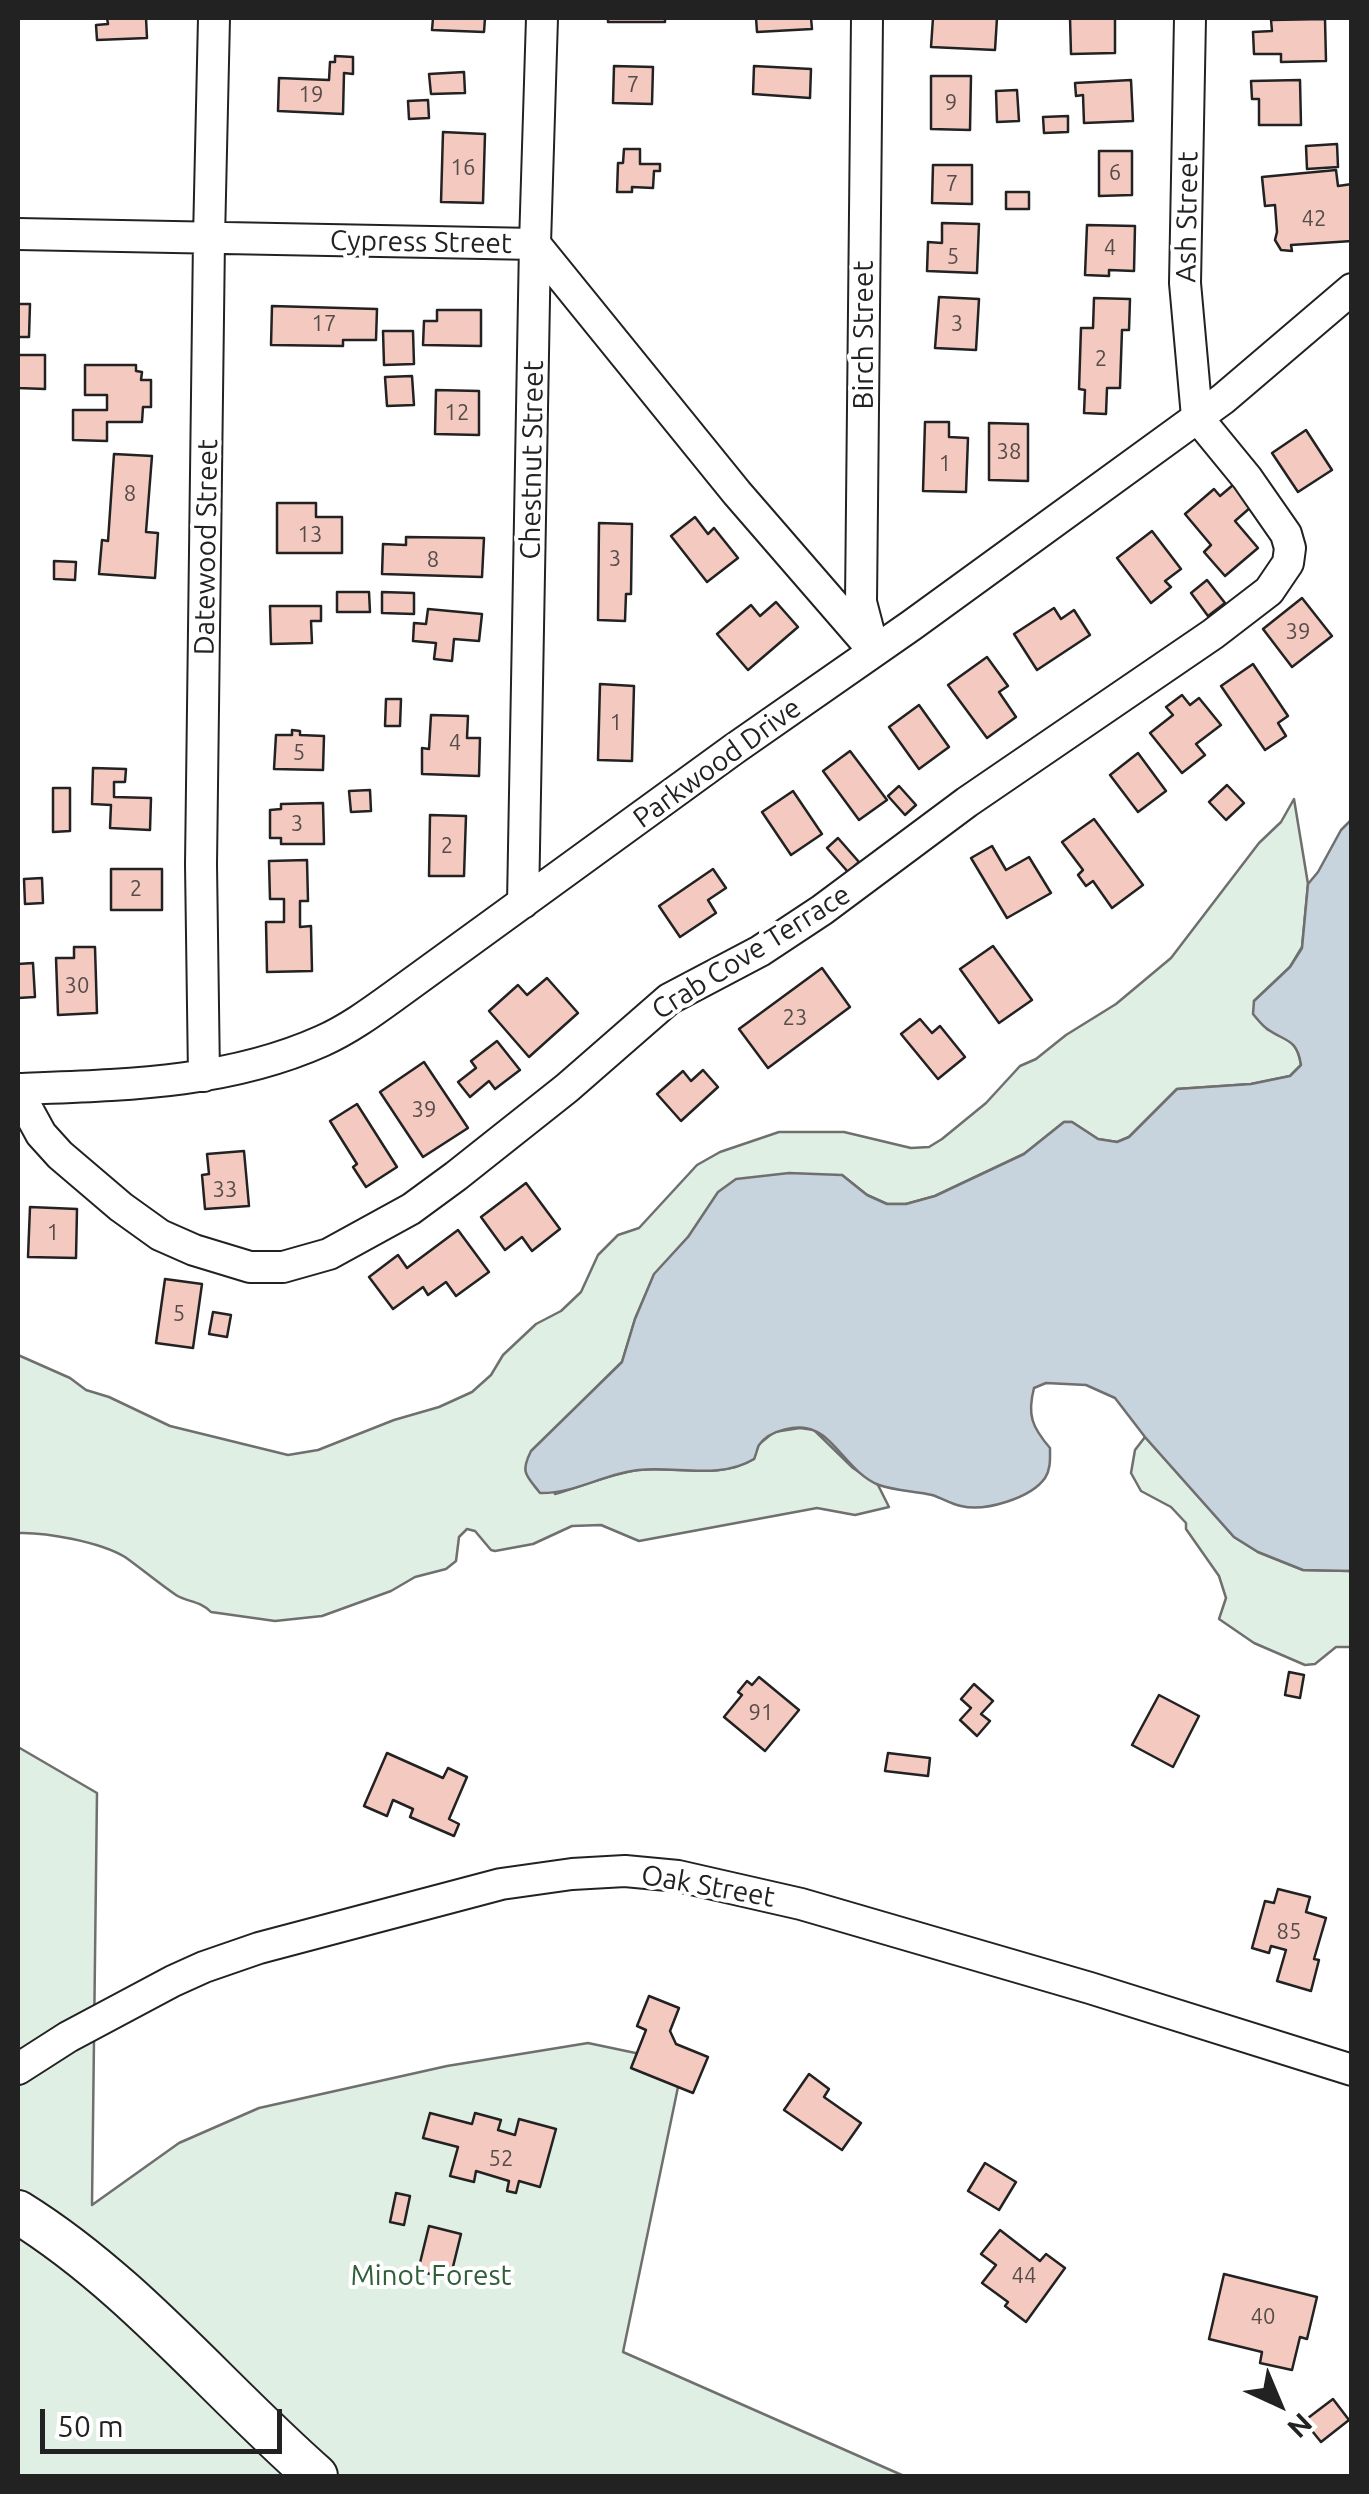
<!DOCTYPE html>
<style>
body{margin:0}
#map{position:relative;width:1369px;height:2494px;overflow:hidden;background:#fff;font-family:Ubuntu,sans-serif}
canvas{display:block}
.frame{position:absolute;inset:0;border:20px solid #222;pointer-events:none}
.north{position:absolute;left:1229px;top:2354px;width:100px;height:100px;-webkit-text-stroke:8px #fff;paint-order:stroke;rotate:136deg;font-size:28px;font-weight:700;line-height:40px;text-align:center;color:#222}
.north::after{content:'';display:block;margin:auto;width:35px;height:45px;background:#222;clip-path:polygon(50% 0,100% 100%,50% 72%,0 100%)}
.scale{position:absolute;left:40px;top:2409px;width:242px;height:45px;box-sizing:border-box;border:5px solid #222;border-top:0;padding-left:12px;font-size:30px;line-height:35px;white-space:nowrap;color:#222;-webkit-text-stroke:8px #fff;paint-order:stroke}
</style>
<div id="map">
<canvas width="1369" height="2494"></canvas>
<div class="frame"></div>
<div class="north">N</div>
<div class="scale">50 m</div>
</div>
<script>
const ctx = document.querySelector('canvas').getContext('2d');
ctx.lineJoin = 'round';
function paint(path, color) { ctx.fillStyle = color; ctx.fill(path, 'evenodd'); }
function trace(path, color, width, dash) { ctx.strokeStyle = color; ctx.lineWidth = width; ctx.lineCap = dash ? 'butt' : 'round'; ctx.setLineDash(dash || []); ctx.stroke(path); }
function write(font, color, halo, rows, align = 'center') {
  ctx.font = font + ' Ubuntu,sans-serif'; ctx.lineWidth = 8; ctx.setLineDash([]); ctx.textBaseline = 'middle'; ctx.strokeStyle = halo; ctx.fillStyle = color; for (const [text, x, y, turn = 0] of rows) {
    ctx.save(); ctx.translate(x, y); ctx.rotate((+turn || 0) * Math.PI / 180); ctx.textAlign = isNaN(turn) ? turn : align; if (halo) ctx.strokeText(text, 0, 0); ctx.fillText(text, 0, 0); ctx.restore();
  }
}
const green = new Path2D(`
 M1294 799 1308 884 1302 947 1290 967 1254 1001 1267 1029C1287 1038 1298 1041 1301 1065L1290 1076 1251 1084 1177 1089 1129 1137 1117 1142 1098 1139 1072 1122H1064L1024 1154 935 1196 906 1204H887L867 1195 842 1175 688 1237 654 1275 635 1319 622 1362 532 1451 555 1494C579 1487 614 1473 638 1470 677 1466 719 1480 754 1459L758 1445 774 1432 800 1428 814 1430 853 1468 878 1485 889 1507 855 1515 817 1508 639 1541 601 1525 572 1526 533 1544 495 1551 491 1550 475 1531 467 1529 459 1537 456 1561 446 1569 415 1577 391 1591 322 1616 275 1621 211 1612C201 1601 187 1602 176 1595 158 1583 142 1569 125 1557 100 1542 46 1532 18 1533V1355L70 1378 86 1390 109 1397 170 1426 288 1455 318 1450 394 1420 439 1407 472 1392 491 1375 503 1355 536 1324 561 1311 581 1292 598 1255 618 1235 639 1228 697 1165 720 1152 779 1132H844L911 1148 929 1147 942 1139 986 1103 1020 1066 1036 1059 1066 1035 1116 1004 1171 958 1259 843 1281 822Z
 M1145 1437 1234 1537 1258 1552 1303 1570 1351 1571V1647H1336L1315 1664 1305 1665 1254 1643 1219 1619 1226 1598 1219 1576 1186 1529V1523L1171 1507 1141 1491 1131 1473 1135 1450Z
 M18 1747 97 1793 92 2205 179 2143 259 2108 447 2066 588 2043 683 2063 623 2352 904 2476H18Z`);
paint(green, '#e0efe3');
trace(green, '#6f6f6f', 2.5);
const water = new Path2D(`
 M1351 820V1571L1303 1570 1258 1552 1234 1537 1145 1437 1115 1398 1086 1385 1046 1383 1034 1388C1027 1415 1032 1427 1050 1448 1050 1458 1051 1469 1045 1478 1031 1498 985 1512 961 1506 951 1504 942 1498 932 1495 915 1491 896 1491 879 1485 852 1475 836 1440 815 1431 799 1423 769 1430 759 1445 758 1446 755 1458 754 1459 719 1480 677 1466 639 1470 605 1473 575 1494 540 1493 526 1475 520 1473 531 1451L622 1362 635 1319 654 1274 688 1237 718 1192 736 1179 789 1173 842 1175 867 1195 887 1204H906L935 1196 1024 1154 1064 1122H1072L1098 1139 1117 1142 1129 1137 1177 1089 1251 1084 1290 1076 1301 1065C1297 1037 1284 1042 1266 1028 1261 1024 1257 1019 1253 1014L1254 1001 1290 967 1302 948 1308 884 1318 872 1341 830Z`);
paint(water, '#c7d3dd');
trace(water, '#6f6f6f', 2.5);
const building = new Path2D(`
 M107 18H146L147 38 97 40 96 25 108 24Z
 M433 18H485L484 32 432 30Z
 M608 18H665V22H608Z
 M756 18H811L812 29 757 32Z
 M933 18H997L995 50 931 47Z
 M1070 18H1115V53L1071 54Z
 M1325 19 1326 61 1281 62V54H1254L1253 32 1272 31 1271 20Z
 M335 56 353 57V74L344 73 343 114 278 111 279 78 329 80 330 62H335Z
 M614 66 653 67 652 104 613 103Z
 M754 66 811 69 810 98 753 94Z
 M464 72 465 93 431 94 429 74Z
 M931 76H971L970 130 931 129Z
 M1131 80 1133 121 1084 123 1083 95 1076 96 1075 83Z
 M1300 80 1301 125H1259V99H1252L1251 81Z
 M1017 90 1019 121 997 122 996 91Z
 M428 100 429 118 409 119 408 101Z
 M1068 116V132L1044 133 1043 117Z
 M443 132 485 134 483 203 441 202Z
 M1337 144 1338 167 1307 169 1306 146Z
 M624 149H640V164H660V171H654L653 188 632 187V192H617L618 163H623Z
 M1099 151H1132V195L1099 196Z
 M933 165H972V204L932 203Z
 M1336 170 1338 186 1352 184V241L1291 245 1292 251 1281 250 1275 240 1277 232 1275 205 1265 206 1262 177Z
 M1006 192H1029V209H1006Z
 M942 223 979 224 977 273 927 271 928 242 942 243Z
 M1087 225 1135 226 1134 271 1109 270V276L1085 275Z
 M939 297 979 299 976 350 935 348Z
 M1094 298 1130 299 1129 330H1122L1120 388H1107L1106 414 1084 413 1085 390 1079 389 1081 328H1093Z
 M18 304H30L29 337H18Z
 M272 306 377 309 376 340H343V346L271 345Z
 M437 310H481V346L423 345 424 321H437Z
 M383 331H413L414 364 384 365Z
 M18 355H45V389L18 388Z
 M85 365H136V371L142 372 141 380H151V407H143L142 422H107V441L73 440V410H107V395H85Z
 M412 376 414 405 387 406 385 377Z
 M436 390 479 391V435L435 434Z
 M925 422H949V437L968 438 966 492 923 491Z
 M989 423 1028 424V481L989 480Z
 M1306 430 1332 470 1298 492 1272 453Z
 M114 454 152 456 146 532 158 533 155 578 99 574 102 540 108 541Z
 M1233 485 1251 507 1235 521 1258 548 1225 576 1204 552 1211 545 1185 514 1214 489 1220 496Z
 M277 503H316V517H342V553H277Z
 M695 517 708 534 714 528 738 558 707 582 671 536Z
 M599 523 632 524 631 594H626L625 621 598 620Z
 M1152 531 1181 569 1165 581 1171 587 1151 603 1117 558Z
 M406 537 484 538 482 577 382 574 383 544 406 545Z
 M54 561 76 562 75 580 54 579Z
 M1207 580 1225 603 1208 616 1191 593Z
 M337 592H369L370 612H337Z
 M382 592 414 593V614L382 613Z
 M1302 598 1332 636 1292 667 1263 629Z
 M776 602 798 627 748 670 717 634 751 605 760 616Z
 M270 606H321V621H311L312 643 271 644Z
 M1054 608 1061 619 1074 610 1090 635 1037 670 1014 634Z
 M428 609 482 614 479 641 454 639 452 661 434 659 436 643 413 641 414 623 426 624Z
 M987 657 1008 686 999 692 1016 717 987 738 948 685Z
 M1253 664 1288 716 1278 723 1286 736 1265 750 1221 686Z
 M600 684 634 686 632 761 598 760Z
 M1182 695 1190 705 1199 698 1221 725 1196 744 1205 755 1182 773 1150 733 1173 715 1166 707Z
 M386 699H401L400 726H385Z
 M919 705 949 747 919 769 889 727Z
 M431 715 468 716 467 738H480L479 776 422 774V748L429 749Z
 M292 730 300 731V735L324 736 323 770 274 769 276 735H292Z
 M850 751 887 800 859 820 823 771Z
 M1138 753 1166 791 1138 812 1110 775Z
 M93 768 126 769 125 782H114V797L151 798 150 830 110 828 111 805 92 804Z
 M1227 785 1244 803 1226 820 1209 802Z
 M899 786 916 805 905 815 888 796Z
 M53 788H70V831L53 832Z
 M370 790 371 811 351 812 349 791Z
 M793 791 822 834 791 855 762 812Z
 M323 803 324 844H281V838H270V810L281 809V804Z
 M430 815 466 816 464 876H429Z
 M1094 819 1143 885 1112 908 1093 881 1086 886 1078 875 1083 870 1062 842Z
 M838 838 859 862 848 872 827 848Z
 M992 846 1006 870 1029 857 1051 893 1007 918 971 858Z
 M307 860 308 901H300V927L311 926 312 971 267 972 266 922H284V899H270L269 861Z
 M111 869H162V910H111Z
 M713 869 726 888 708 900 716 913 680 937 659 906Z
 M42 878 43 903 25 904 24 879Z
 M993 946 1032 1000 999 1023 960 969Z
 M74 947H95L97 1013 58 1015 56 958H74Z
 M33 963 35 997 18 998V964Z
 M822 968 850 1007 768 1068 739 1029Z
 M547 978 578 1013 529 1057 489 1011 518 985 527 995Z
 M920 1019 932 1033 940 1026 965 1057 938 1079 901 1034Z
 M497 1041 520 1070 495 1089 489 1081 470 1097 458 1082 476 1068 471 1061Z
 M424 1062 468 1128 423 1157 380 1092Z
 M703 1070 718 1087 681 1121 657 1094 683 1071 691 1081Z
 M357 1104 397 1167 366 1187 353 1167 357 1164 330 1121Z
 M244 1151 249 1206 205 1209 202 1175 209 1174 207 1154Z
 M526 1183 560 1229 532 1251 522 1237 505 1250 481 1217Z
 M30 1207 77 1209 76 1258 28 1257Z
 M458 1230 489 1272 456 1296 446 1282 428 1295 423 1287 393 1309 369 1277 398 1255 407 1268Z
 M165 1279 202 1284 193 1348 156 1343Z
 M213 1312 231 1315 227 1337 209 1334Z
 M1289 1672 1304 1675 1300 1698 1285 1695Z
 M759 1677 799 1710 765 1751 724 1717 742 1695 738 1692 747 1681 752 1685Z
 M974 1684 993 1701 981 1714 990 1721 977 1736 960 1720 971 1708 961 1699Z
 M1159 1695 1199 1716 1173 1767 1132 1745Z
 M387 1753 443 1778 448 1768 467 1777 449 1819 459 1824 454 1836 410 1817 413 1809 393 1800 387 1816 364 1806Z
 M888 1753 930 1758 928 1776 885 1771Z
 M1278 1889 1310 1897 1306 1912 1326 1918 1314 1959 1319 1960 1311 1991 1277 1981 1286 1950 1271 1946 1269 1953 1252 1948 1265 1901 1274 1903Z
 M649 1996 679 2008 670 2031 676 2044 708 2057 693 2093 631 2068 646 2030 637 2026Z
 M809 2074 829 2089 824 2097 861 2123 842 2150 784 2110Z
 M430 2113 472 2124 475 2113 501 2120 498 2130 515 2135 519 2119 556 2129 540 2187 519 2181 516 2193 507 2191 509 2181 476 2171 474 2182 450 2176 458 2147 423 2138Z
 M985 2163 1016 2182 999 2210 968 2191Z
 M396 2193 410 2196 404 2225 390 2222Z
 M429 2226 461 2234 450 2279 418 2271Z
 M1000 2230 1040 2261 1046 2254 1065 2268 1026 2322 1005 2306 1008 2302 982 2283 996 2265 981 2254Z
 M1224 2274 1317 2297 1307 2339 1300 2337 1292 2370 1260 2363 1262 2352 1209 2339Z
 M1333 2399 1349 2420 1321 2442 1304 2421Z`);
paint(building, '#f3c9c0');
trace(building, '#222', 2.5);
const street = new Path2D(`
 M867 18 861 602 872 644
 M18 234 535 244 737 493 874 651
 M523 903 535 244 542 18
 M204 1076 201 864 209 239 214 18
 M18 1089C121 1085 226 1084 322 1041 351 1028 376 1009 401 991L734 749 912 625 1223 399 1352 289
 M18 1092 41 1134 60 1155 121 1207 160 1235 194 1250 250 1267H283L329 1254 411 1209 456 1176 567 1088 669 999 760 951 822 910 967 802 1213 634 1269 591 1288 563 1290 548 1286 534 1247 478 1197 417 1185 283 1190 18
 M18 2069 68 2037 173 1981 204 1967 259 1948 501 1884 572 1874 625 1871 678 1876 801 1904 1090 1988 1352 2070`);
const secondary = new Path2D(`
 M18 2212C131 2282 217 2389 316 2476`);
trace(street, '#222', 34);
trace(secondary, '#222', 46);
trace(street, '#fff', 30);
trace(secondary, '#fff', 42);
write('22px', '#564c4a', null, [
 ["7",633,85],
 ["19",311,95],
 ["9",951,103],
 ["16",463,168],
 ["6",1115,173],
 ["7",952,184],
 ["42",1314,219],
 ["4",1110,248],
 ["5",953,257],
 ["17",324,324],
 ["3",957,324],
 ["2",1101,359],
 ["12",457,413],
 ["38",1009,452],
 ["1",945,464],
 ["8",130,494],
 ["13",310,535],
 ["3",615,559],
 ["8",433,560],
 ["39",1298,632],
 ["1",616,723],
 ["4",455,743],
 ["5",299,753],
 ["3",297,824],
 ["2",447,846],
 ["2",136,889],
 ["30",77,986],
 ["23",795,1018],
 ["39",424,1110],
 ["33",225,1190],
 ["1",53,1233],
 ["5",179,1314],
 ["91",761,1713],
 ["85",1289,1932],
 ["52",501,2159],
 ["44",1024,2276],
 ["40",1263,2317]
]);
write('28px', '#222', '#fff', [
 ["Ash Street",1187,217,-89],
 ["Cypress Street",421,242,1],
 ["Birch Street",864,335,-90],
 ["Chestnut Street",532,460,-89],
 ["Datewood Street",206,547,-89],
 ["Parkwood Drive",717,763,-36],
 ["Crab Cove Terrace",751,952,-32],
 ["Oak Street",708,1886,10]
]);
write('28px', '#2f5e38', '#fff', [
 ["Minot Forest",431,2276]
]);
</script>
